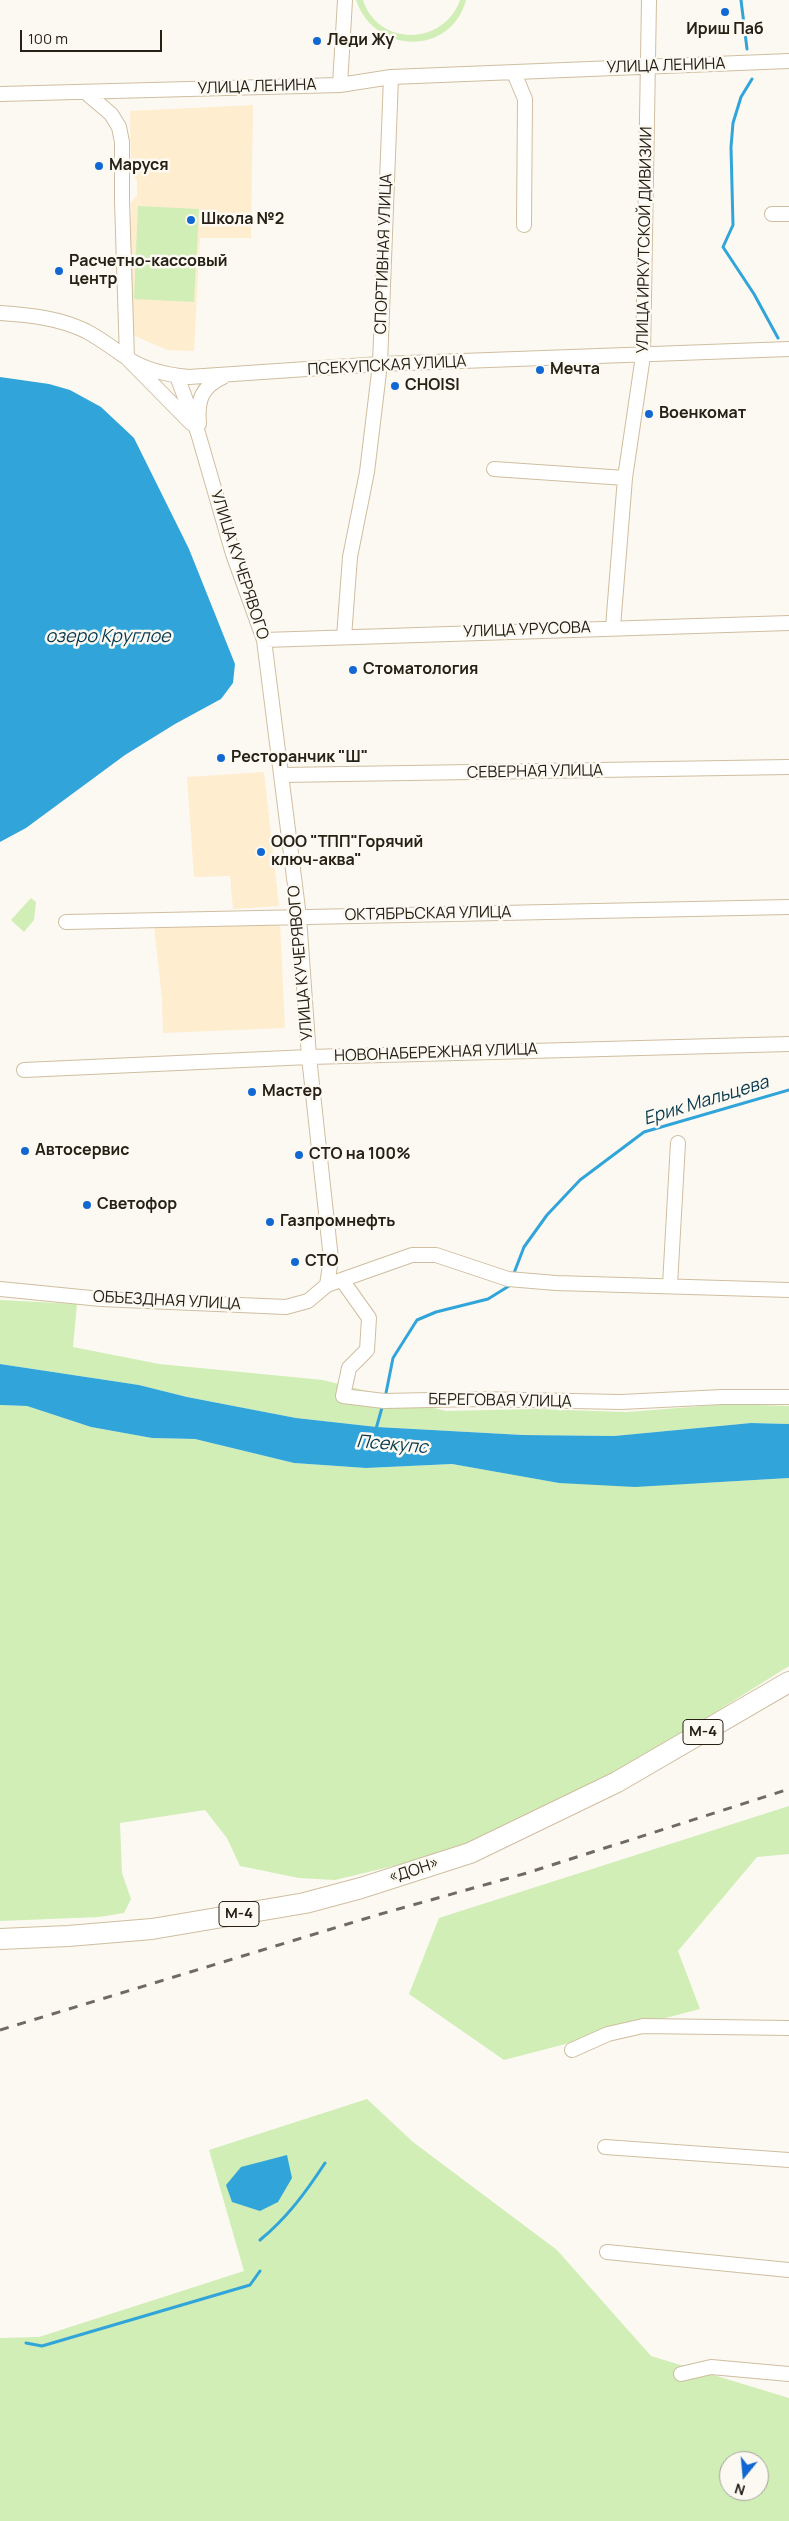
<!DOCTYPE html>
<meta charset="utf-8">
<style>
body{margin:0}
#map{position:relative;width:789px;height:2521px;overflow:hidden;background:#fcf9f2;font-family:Manrope,sans-serif}
canvas{display:block}
.north{position:absolute;left:719px;top:2451px;width:50px;height:50px;box-sizing:border-box;background:#fcf9f2;border:1px solid #a6a29a;border-radius:50%;rotate:197deg;font-size:14px;font-weight:700;line-height:20px;text-align:center;color:#262015}
.north::after{content:'';display:block;margin:auto;width:18px;height:22px;background:#1268d2;clip-path:polygon(50% 0,100% 100%,50% 72%,0 100%)}
.scale{position:absolute;left:20px;top:30px;width:142px;height:22px;box-sizing:border-box;border:2px solid #262015;border-top:0;padding-left:6px;font-size:15px;line-height:18px;white-space:nowrap;color:#262015;-webkit-text-stroke:4px #fcf9f2;paint-order:stroke}
</style>
<div id="map">
<canvas width="789" height="2521"></canvas>
<div class="north">N</div>
<div class="scale">100 m</div>
</div>
<script>
const ctx = document.querySelector('canvas').getContext('2d');
ctx.lineJoin = 'round';
function paint(path, color) { ctx.fillStyle = color; ctx.fill(path, 'evenodd'); }
function trace(path, color, width, dash) { ctx.strokeStyle = color; ctx.lineWidth = width; ctx.lineCap = dash ? 'butt' : 'round'; ctx.setLineDash(dash || []); ctx.stroke(path); }
function write(font, color, halo, rows, align = 'center') {
  ctx.font = font + ' Manrope,sans-serif'; ctx.lineWidth = 5; ctx.setLineDash([]); ctx.textBaseline = 'middle'; ctx.strokeStyle = halo; ctx.fillStyle = color; for (const [text, x, y, turn = 0] of rows) {
    ctx.save(); ctx.translate(x, y); ctx.rotate((+turn || 0) * Math.PI / 180); ctx.textAlign = isNaN(turn) ? turn : align; if (halo) ctx.strokeText(text, 0, 0); ctx.fillText(text, 0, 0); ctx.restore();
  }
}
paint(new Path2D(`
 M253 105 251 238H200L194 351 167 350 128 333 131 202 137 196V180L131 173 130 111Z
 M264 772 279 906 233 909 230 876 194 877 187 777Z
 M280 922 285 1028 163 1033 162 999 154 926Z`), '#feedcf');
paint(new Path2D(`
 M356 0H363C378 47 444 46 460 0H466C451 57 374 54 356 0Z
 M138 206 199 209 194 302 134 299Z
 M31 898 36 902 34 920 24 932 11 920Z
 M0 1300 77 1304 73 1347 159 1364 323 1380 446 1411 535 1409 627 1412 729 1404 789 1406V1424L751 1423 614 1436 523 1435 377 1427 296 1418 187 1397 139 1385 0 1364Z
 M0 1405 27 1406 91 1427 152 1438 195 1439 294 1463 366 1468 452 1464 559 1483H703L789 1478V1666L636 1762 461 1846 418 1860 335 1880 299 1878 240 1866 227 1838 205 1810 120 1823 122 1873 131 1899 124 1913 99 1917 0 1921Z
 M789 1806V1854L757 1857 678 1951 700 2009 504 2060 409 1994 439 1918Z
 M367 2099 413 2142 557 2250 651 2356 789 2398V2521H0V2338L39 2337 244 2271 209 2150ZM729 2461H759V2491H729Z`), '#d0eeb6');
paint(new Path2D(`
 M0 377 49 384 70 390 101 407 134 438 189 549 235 664 233 683 221 699 175 724 125 755 26 828 0 842Z
 M0 1364 139 1385 187 1397 296 1418 377 1427 523 1435 614 1436 751 1423 789 1424V1478L635 1487 559 1483 452 1464 366 1468 294 1463 195 1439 152 1438 91 1427 27 1406 0 1405Z
 M287 2155 292 2178 278 2202 260 2211 232 2202 226 2185 241 2167Z`), '#31a5d9');
trace(new Path2D(`
 M741 0 747 49
 M752 79 741 97 733 123 731 147 733 225 723 247 754 294 778 338
 M514 1273 524 1247 547 1215 580 1180 644 1132 789 1090
 M385 1398 393 1358 417 1320 436 1312 488 1299 509 1286
 M376 1429 383 1404
 M260 2240C287 2218 306 2192 325 2163
 M26 2343 42 2346 250 2285 260 2271`), '#31a5d9', 3);
const minor = new Path2D(`
 M514 73 525 99 524 225
 M340 85 345 0
 M85 92 111 114 119 127 122 142V201L127 358 191 423
 M0 94 340 85 391 77 789 61
 M772 214H789
 M0 313C30 315 59 318 86 331 101 339 114 349 127 358 146 371 168 375 189 377L380 364 789 349
 M177 376 198 433 233 554 264 640 299 917 309 1057 331 1259 327 1285
 M199 424C197 401 201 387 223 377
 M494 469 625 478
 M613 627 625 478 643 356 649 0
 M344 637 350 557 367 472 380 364 391 77
 M264 640 789 623
 M281 775 789 767
 M66 922 789 907
 M24 1070 309 1057 789 1044
 M342 1280 369 1318 367 1350 349 1368 343 1396 384 1401 477 1399 621 1402 722 1397H789
 M670 1285 678 1143
 M0 1289 101 1299 286 1307 308 1301 327 1285 412 1255H436L508 1279 556 1283 789 1290
 M572 2050 608 2034 643 2026 789 2028
 M605 2147 789 2160
 M607 2252 789 2270
 M681 2374 711 2367 789 2374`);
const highway = new Path2D(`
 M0 1939 68 1936 152 1929 305 1903 361 1888 470 1853 617 1782 789 1682`);
trace(minor, '#cfbea0', 16);
trace(highway, '#cfbea0', 22);
trace(minor, '#fff', 14);
trace(highway, '#fff', 20);
trace(new Path2D(`
 M0 2030 377 1915 527 1873 789 1789`), '#706b62', 3, [9, 9]);
for (const [x, y, r, color] of [
 [725,12,5,"#1268d2"],
 [317,41,5,"#1268d2"],
 [99,166,5,"#1268d2"],
 [191,220,5,"#1268d2"],
 [59,271,5,"#1268d2"],
 [540,370,5,"#1268d2"],
 [395,386,5,"#1268d2"],
 [649,414,5,"#1268d2"],
 [353,670,5,"#1268d2"],
 [221,758,5,"#1268d2"],
 [261,852,5,"#1268d2"],
 [252,1092,5,"#1268d2"],
 [25,1151,5,"#1268d2"],
 [299,1155,5,"#1268d2"],
 [87,1205,5,"#1268d2"],
 [270,1222,5,"#1268d2"],
 [295,1262,5,"#1268d2"]
]) { const dot = new Path2D(); dot.arc(x, y, r, 0, 2 * Math.PI); ctx.fillStyle = color; ctx.fill(dot); trace(dot, '#fcf9f2', 2); }
for (const [x, y, w] of [
 [703,1732,40],
 [239,1914,40]
]) { const box = new Path2D(); box.roundRect(x - w / 2, y - 12.5, w, 25, 4); ctx.fillStyle = '#fcf9f2'; ctx.fill(box); trace(box, '#262015', 1); }
write('bold 15px', '#262015', null, [
 ["М-4",703,1732],
 ["М-4",239,1914]
]);
write('bold 16px', '#262015', '#fcf9f2', [
 ["Ириш Паб",725,30,"center"],
 ["Леди Жу",327,41],
 ["Маруся",109,166],
 ["Школа №2",201,220],
 ["Расчетно-кассовый",69,262],
 ["центр",69,280],
 ["Мечта",550,370],
 ["CHOISI",405,386],
 ["Военкомат",659,414],
 ["Стоматология",363,670],
 ["Ресторанчик \"Ш\"",231,758],
 ["ООО \"ТПП\"Горячий",271,843],
 ["ключ-аква\"",271,861],
 ["Мастер",262,1092],
 ["Автосервис",35,1151],
 ["СТО на 100%",309,1155],
 ["Светофор",97,1205],
 ["Газпромнефть",280,1222],
 ["СТО",305,1262]
], 'left');
write('16px', '#262015', '#fcf9f2', [
 ["УЛИЦА ЛЕНИНА",666,66,-2],
 ["УЛИЦА ЛЕНИНА",257,87,-2],
 ["УЛИЦА ИРКУТСКОЙ ДИВИЗИИ",645,240,-89],
 ["СПОРТИВНАЯ УЛИЦА",384,254,-88],
 ["ПСЕКУПСКАЯ УЛИЦА",387,366,-3],
 ["УЛИЦА КУЧЕРЯВОГО",239,565,72],
 ["УЛИЦА УРУСОВА",527,630,-2],
 ["СЕВЕРНАЯ УЛИЦА",535,772,-1],
 ["ОКТЯБРЬСКАЯ УЛИЦА",428,914,-1],
 ["УЛИЦА КУЧЕРЯВОГО",301,963,-95],
 ["НОВОНАБЕРЕЖНАЯ УЛИЦА",436,1053,-2],
 ["ОБЪЕЗДНАЯ УЛИЦА",167,1301,3],
 ["БЕРЕГОВАЯ УЛИЦА",500,1401,1],
 ["«ДОН»",414,1871,-18]
]);
write('italic 18px', '#07394e', '#fcf9f2', [
 ["озеро Круглое",108,637],
 ["Ерик Мальцева",706,1101,-17],
 ["Псекупс",392,1445,5]
]);
</script>
